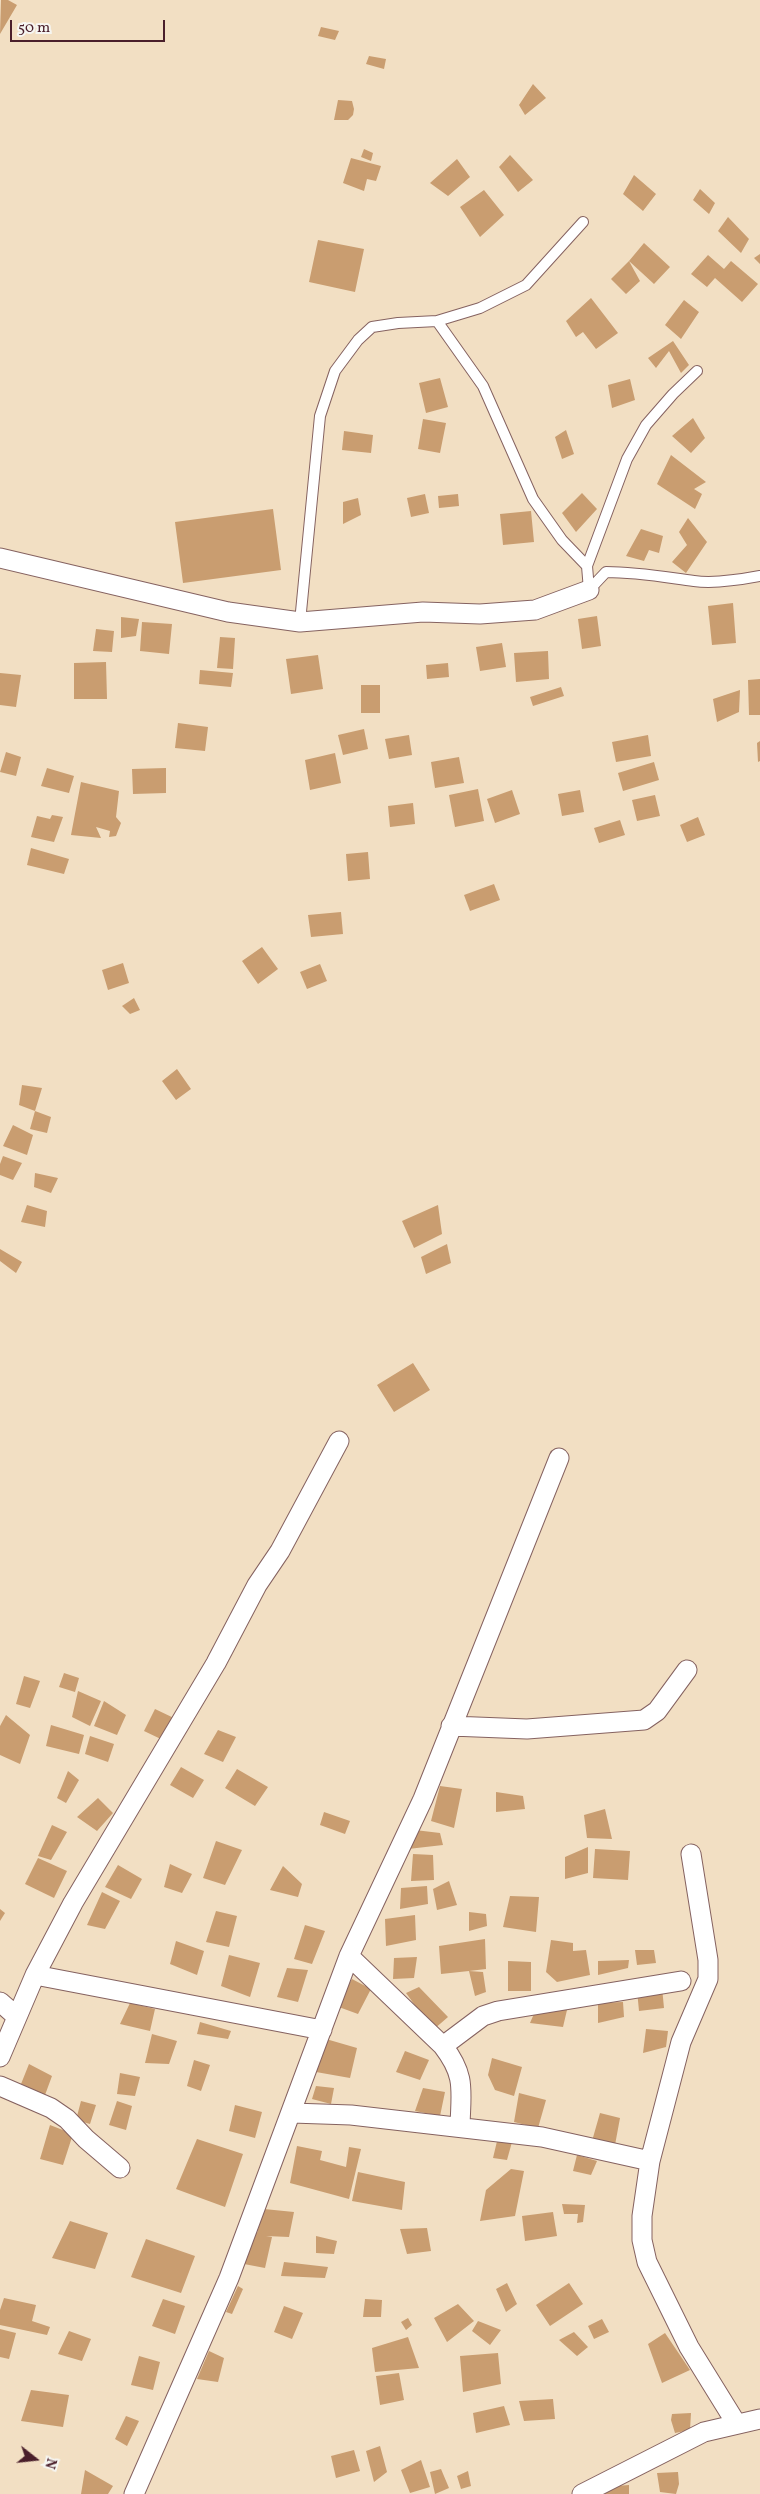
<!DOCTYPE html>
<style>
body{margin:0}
#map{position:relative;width:760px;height:2494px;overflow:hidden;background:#f2dfc3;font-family:Vollkorn,serif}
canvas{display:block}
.north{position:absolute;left:10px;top:2434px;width:50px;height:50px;-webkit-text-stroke:4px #f6f6f2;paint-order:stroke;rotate:106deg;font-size:14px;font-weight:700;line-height:20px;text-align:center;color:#4a1f2b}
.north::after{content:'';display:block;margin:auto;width:18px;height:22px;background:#4a1f2b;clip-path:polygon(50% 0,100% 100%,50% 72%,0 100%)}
.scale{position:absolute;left:10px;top:20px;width:155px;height:22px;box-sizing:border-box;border:2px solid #4a1f2b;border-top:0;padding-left:6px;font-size:15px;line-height:18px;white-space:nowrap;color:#4a1f2b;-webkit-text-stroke:4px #f6f6f2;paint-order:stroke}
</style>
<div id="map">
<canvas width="760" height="2494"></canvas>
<div class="north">N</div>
<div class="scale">50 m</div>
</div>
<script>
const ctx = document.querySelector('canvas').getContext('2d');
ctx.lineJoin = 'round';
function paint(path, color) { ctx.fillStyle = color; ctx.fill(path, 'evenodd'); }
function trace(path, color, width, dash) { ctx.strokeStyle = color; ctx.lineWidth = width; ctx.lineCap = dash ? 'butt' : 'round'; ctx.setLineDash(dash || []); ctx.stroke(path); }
paint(new Path2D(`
 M1 0H8L17 5 0 34Z
 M321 27 339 31 335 40 318 36Z
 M369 56 386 59 384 69 366 64Z
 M533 84 546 98 525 115 519 105Z
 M338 100 352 101 354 109 353 115 348 120H334Z
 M364 149 373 153 371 161 361 157Z
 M510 155 533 180 518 192 499 167Z
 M351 158 381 166 376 181 367 179 364 191 343 183Z
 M457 159 470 177 448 196 430 183Z
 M634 175 656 194 643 211 623 194Z
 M700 189 715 203 709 214 693 200Z
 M484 190 504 215 480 237 460 207Z
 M728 217 749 239 741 253 718 231Z
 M318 240 364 249 355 292 309 282Z
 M644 243 670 267 654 284 629 261Z
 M760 254V264L754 258Z
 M708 255 724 269 731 261 758 284 742 302 715 278 707 287 691 274Z
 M629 261 640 281 626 294 611 279Z
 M591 298 618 333 596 349 583 332 576 337 566 321Z
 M684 300 699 312 681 339 665 325Z
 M673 341 689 365 681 373 669 351 656 368 648 358Z
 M440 378 448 407 426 413 419 383Z
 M630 379 635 400 612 408 608 385Z
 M693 418 705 438 691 453 672 436Z
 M423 419 446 423 440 453 418 449Z
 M566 430 574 454 562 459 555 437Z
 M344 431 373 435 371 453 342 450Z
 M671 455 706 482 694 489 702 494 695 509 657 484Z
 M582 493 597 509 576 532 562 513Z
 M425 494 429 513 411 517 407 498Z
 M458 494 459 506 439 508 438 496Z
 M358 498 361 515 343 524V502Z
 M273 509 281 570 183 583 175 522Z
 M531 511 534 542 503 545 500 514Z
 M688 518 707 542 686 573 672 562 687 545 679 532Z
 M641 529 663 536 659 553 649 550 644 561 626 556Z
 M733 603 736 643 712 645 708 606Z
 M597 616 601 646 582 649 578 619Z
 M121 617 139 619 136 636 121 638Z
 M142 622 172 624 169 654 140 651Z
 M96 629 114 631 112 652 93 651Z
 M220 637 235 638 233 669 217 668Z
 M502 643 506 667 480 671 476 647Z
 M548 651 549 679 516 682 514 653Z
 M318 655 323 689 291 694 286 659Z
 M106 662 107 699H74V663Z
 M448 663 449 677 427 679 426 665Z
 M200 670 233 673 231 687 199 684Z
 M0 673 21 675 16 707 0 705Z
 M760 679V715H749L748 680Z
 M361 685H380V713H361Z
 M561 687 564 696 533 706 530 697Z
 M740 690 739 712 717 722 713 699Z
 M178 723 208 727 205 751 175 748Z
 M364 729 368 749 343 755 338 735Z
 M409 735 412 755 389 759 385 739Z
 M648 735 651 756 616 762 612 742Z
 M760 741V761L758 762 757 743Z
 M6 752 21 757 16 776 0 772Z
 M335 753 341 783 310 790 305 760Z
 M459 757 464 783 435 788 431 762Z
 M654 762 659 780 623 791 618 773Z
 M47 768 74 776 69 793 41 786Z
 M166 768V793L133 794 132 769Z
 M81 782 119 791 116 817 121 823 116 836 109 837 110 831 96 827 101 838 71 835Z
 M478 789 484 821 455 827 449 795Z
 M512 790 520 814 495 823 487 799Z
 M580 790 584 812 562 816 558 794Z
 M655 795 660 816 637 821 632 800Z
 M413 803 415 824 390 827 388 806Z
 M52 815 63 817 54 842 31 837 37 816 50 819Z
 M698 817 705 835 687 842 680 825Z
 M620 820 625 835 599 843 594 828Z
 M31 848 69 859 64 874 27 865Z
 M368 852 370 879 348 881 346 854Z
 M494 884 500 900 470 911 464 895Z
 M341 912 343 934 311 937 308 915Z
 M262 947 278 969 258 984 242 961Z
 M123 963 129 983 108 990 102 970Z
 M320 964 327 981 307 989 300 972Z
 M134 998 140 1010 130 1014 122 1006Z
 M177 1069 191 1089 176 1100 162 1081Z
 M22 1085 42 1088 35 1111 51 1117 47 1133 30 1129 35 1111 19 1105Z
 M13 1125 33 1135 27 1155 3 1146Z
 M3 1156 22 1163 13 1180 0 1175V1164Z
 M35 1173 58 1178 51 1193 34 1187Z
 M27 1205 47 1211 45 1227 21 1222Z
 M438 1205 442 1234 414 1248 402 1221Z
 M447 1244 451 1263 426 1274 421 1257Z
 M0 1249 22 1262 16 1273 0 1261Z
 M413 1363 430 1390 394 1412 377 1385Z
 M64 1673 79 1678 75 1692 59 1687Z
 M24 1676 40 1681 30 1708 16 1704Z
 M78 1691 101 1701 90 1726 72 1717Z
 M104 1701 126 1715 117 1735 94 1726Z
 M155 1709 178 1720 165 1741 144 1731Z
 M6 1715 30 1735 20 1764 0 1755V1726Z
 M51 1725 84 1735 79 1754 46 1746Z
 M218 1730 236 1737 223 1762 204 1754Z
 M90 1736 114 1744 108 1762 85 1754Z
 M181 1767 204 1780 193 1798 170 1785Z
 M237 1769 268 1787 255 1806 225 1788Z
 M68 1771 79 1780 66 1803 57 1798Z
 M440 1786 462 1789 454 1828 431 1821Z
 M496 1792 523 1796 525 1809 496 1812Z
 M98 1798 113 1813 97 1831 77 1817Z
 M605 1809 612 1839 587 1838 584 1815Z
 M324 1812 350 1821 345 1834 320 1825Z
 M52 1825 67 1832 51 1860 38 1856Z
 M415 1830 440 1833 443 1845 408 1849Z
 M216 1841 242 1850 225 1885 203 1878Z
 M588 1847V1873L565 1879V1857Z
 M595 1849 630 1851 628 1880 593 1878Z
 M413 1854 433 1855 434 1880 411 1881Z
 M38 1858 67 1871 54 1898 25 1884Z
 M170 1864 192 1874 182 1893 164 1887Z
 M118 1865 142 1879 131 1899 105 1887Z
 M283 1866 302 1884 298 1897 270 1890Z
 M449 1881 457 1905 437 1910 433 1889Z
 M427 1886 428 1904 400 1909 401 1888Z
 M102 1892 120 1901 105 1929 87 1925Z
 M510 1896 539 1897 536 1932 503 1927Z
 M0 1909 5 1913 0 1921Z
 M216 1911 237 1916 229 1947 206 1942Z
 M469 1912 486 1914 487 1926 469 1931Z
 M415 1915 416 1940 386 1946 385 1919Z
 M305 1925 325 1931 312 1964 294 1959Z
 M485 1939 486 1969 469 1971 483 1972 486 1992 475 1996 469 1971 441 1974 439 1946Z
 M551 1940 573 1943V1951L586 1950 590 1975 557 1982 546 1972Z
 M176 1941 204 1951 197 1975 170 1964Z
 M635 1950H654L656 1963 637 1965Z
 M229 1955 260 1963 250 1997 221 1986Z
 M417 1957 414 1978 393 1979 394 1958Z
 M629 1960 628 1968 598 1975V1961Z
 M508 1961 531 1962V1991H508Z
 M287 1968 308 1970 298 2002 277 1997Z
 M661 1977 664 2008 639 2011 636 1980Z
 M352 1979 371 1989 358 2014 336 2006Z
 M419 1987 448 2017 433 2030 406 1993Z
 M623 2002 624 2017 598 2023V2003Z
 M130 2003 155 2009 150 2031 120 2024Z
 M536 2009 567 2010 563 2027 530 2023Z
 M200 2022 231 2031 228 2039 197 2034Z
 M646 2029 668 2031 666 2047 643 2053Z
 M152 2034 177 2041 169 2064 145 2063Z
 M326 2039 357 2048 350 2078 316 2072Z
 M405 2051 429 2060 420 2080 396 2072Z
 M492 2058 522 2067 514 2096 495 2090 488 2075Z
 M194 2060 210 2065 201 2091 187 2086Z
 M29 2064 52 2076 45 2095 21 2084Z
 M120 2073 140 2077 135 2096 117 2094Z
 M316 2086 334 2088 331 2104 312 2099Z
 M423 2088 445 2092 440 2116 415 2111Z
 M519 2093 546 2100 538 2128 514 2122Z
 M81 2101 96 2105 90 2124 76 2120Z
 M117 2101 132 2106 126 2130 109 2125Z
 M235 2105 262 2112 255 2138 229 2131Z
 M600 2113 620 2118 615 2145 592 2141Z
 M50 2125 73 2134 63 2165 40 2159Z
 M498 2137 512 2142 507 2160 493 2158Z
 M197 2139 243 2154 225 2207 176 2189Z
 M297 2146 322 2151 320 2160 346 2167 349 2147 361 2149 349 2199 290 2183Z
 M577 2155 597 2161 591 2175 573 2171Z
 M511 2169 524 2171 515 2216 480 2221 486 2190Z
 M358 2172 405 2182 402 2210 352 2201Z
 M562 2204 585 2205 583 2222 577 2223 578 2214H564Z
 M264 2209 294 2212 289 2237 266 2236 272 2237 265 2268 244 2264 253 2232 257 2233Z
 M553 2212 557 2236 525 2241 522 2216Z
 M70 2221 108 2233 95 2269 52 2258Z
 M427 2228 431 2251 407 2254 400 2229Z
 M316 2236 337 2241 334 2254 316 2253Z
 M146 2239 195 2256 181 2293 131 2277Z
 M284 2262 328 2267 325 2278 281 2276Z
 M507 2283 517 2304 506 2312 496 2289Z
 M569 2283 583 2304 550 2326 536 2305Z
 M238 2286 243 2289 232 2314 226 2312Z
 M4 2298 36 2305 32 2321 50 2327 47 2335 0 2325V2310Z
 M163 2299 185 2306 175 2334 152 2326Z
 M365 2299 382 2300 381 2317H363Z
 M458 2304 474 2321 447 2342 434 2318Z
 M284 2306 303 2313 292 2339 274 2332Z
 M408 2318 412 2325 406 2330 401 2322Z
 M602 2319 609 2332 594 2339 588 2326Z
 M478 2321 501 2330 490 2345 472 2331Z
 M0 2329 16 2333 9 2359 0 2357Z
 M69 2331 91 2339 82 2361 58 2354Z
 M574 2332 588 2347 577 2356 559 2340Z
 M665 2333 690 2370 662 2383 648 2344Z
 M408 2337 419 2368 375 2372 372 2348Z
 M209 2351 224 2358 218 2382 197 2379Z
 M498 2353 501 2384 463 2392 460 2356Z
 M139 2356 160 2362 153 2390 131 2385Z
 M399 2373 404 2400 380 2405 376 2376Z
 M31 2390 69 2395 63 2427 21 2421Z
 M553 2399 555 2419 524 2421 519 2401Z
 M504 2406 510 2425 476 2433 473 2413Z
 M691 2413 690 2430 675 2433 671 2420 672 2414Z
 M126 2416 139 2421 127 2446 115 2439Z
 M380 2446 387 2472 374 2482 366 2451Z
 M354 2450 360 2471 336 2478 331 2456Z
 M421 2460 430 2487 410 2493 401 2470Z
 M441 2469 449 2488 435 2494 430 2472Z
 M85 2470 113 2486 108 2494H81Z
 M468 2471 471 2486 461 2489 457 2476Z
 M678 2472 679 2484 676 2494 660 2492 657 2473Z
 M629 2485V2494H604L603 2487Z`), '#c99d70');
const service = new Path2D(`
 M437 321 483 386 533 499 562 540 587 566
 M589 590 587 566 627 459 646 425 673 394 697 371
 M589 590 606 572C637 572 664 577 694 581 715 584 739 580 760 576
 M300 622 320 416 335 371 358 340 372 327 398 323 437 321 480 308 526 285 583 222`);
const minor = new Path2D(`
 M0 558 228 612 300 622 423 612 480 614 535 610 589 590
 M451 1726 527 1729 644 1720 657 1711 687 1670
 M691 1854 708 1960V1979L681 2042 650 2161 642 2216V2240L647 2262 689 2347 736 2423
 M349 1956 443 2046C466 2076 461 2090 460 2126
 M35 1975 322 2030
 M0 2002 16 2016
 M443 2046 483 2016 498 2011 681 1981
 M0 2057 35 1975 73 1903 216 1663 257 1585 280 1551 339 1441
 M0 2086 51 2108 67 2119 86 2139 120 2168
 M292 2113 351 2115 542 2137 650 2161
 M134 2494 229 2278 349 1956 423 1799 559 1458
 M582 2494 704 2432 760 2419`);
trace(service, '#856260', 12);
trace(minor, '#856260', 21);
trace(service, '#fff', 10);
trace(minor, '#fff', 19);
</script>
